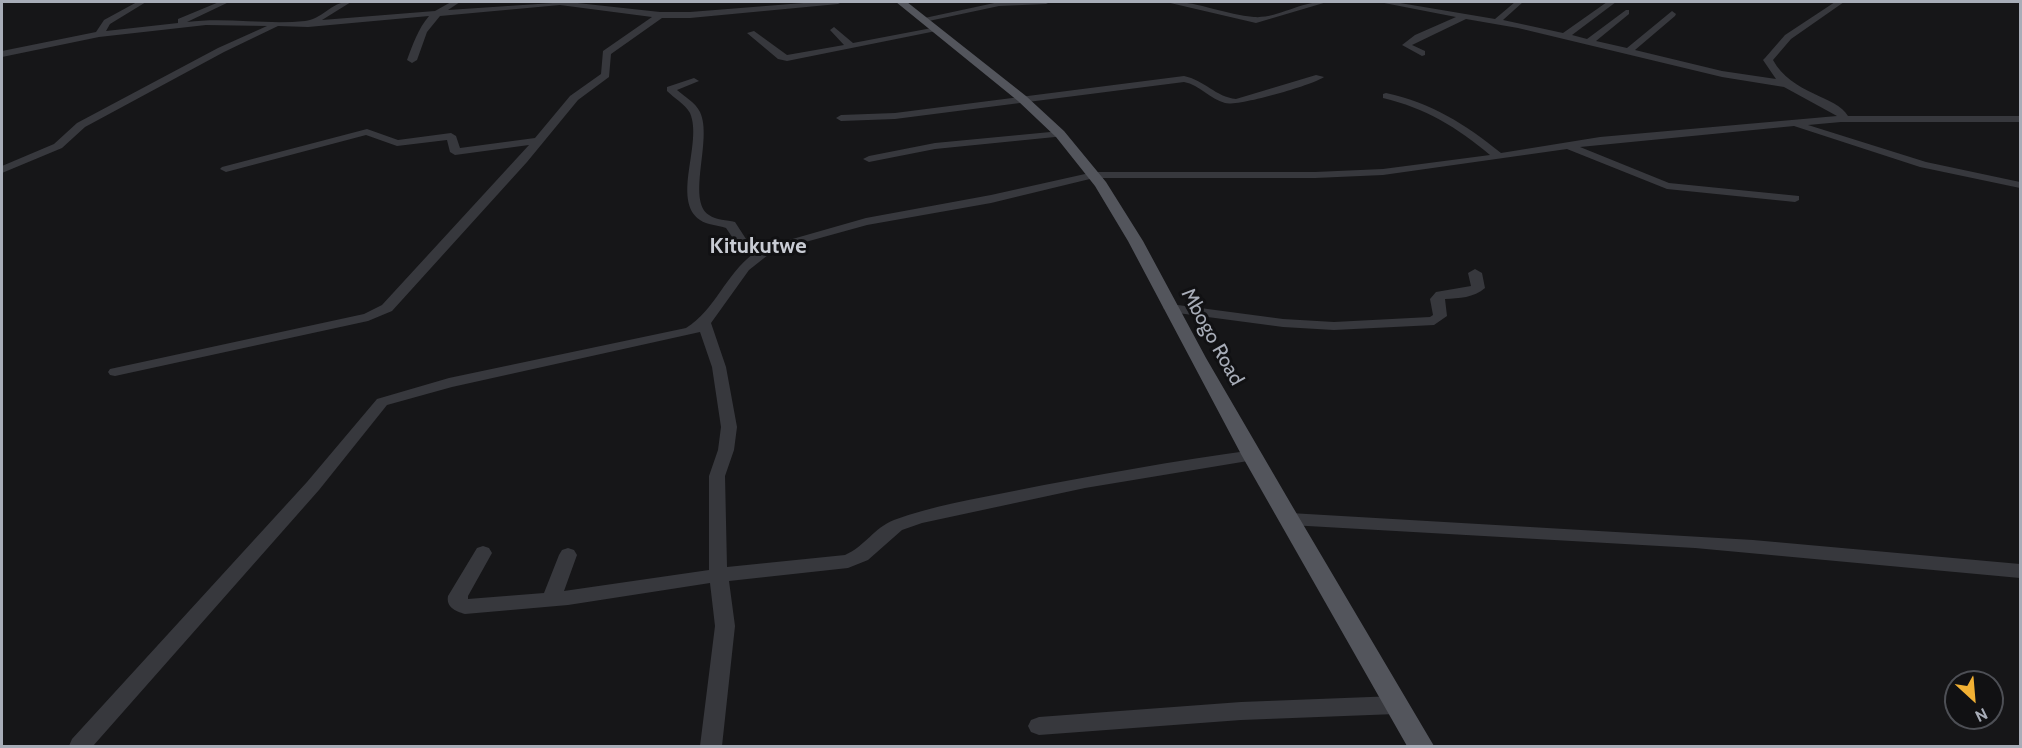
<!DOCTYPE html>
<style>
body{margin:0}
#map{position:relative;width:2022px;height:748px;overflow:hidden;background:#161618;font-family:Cabin,sans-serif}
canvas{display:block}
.frame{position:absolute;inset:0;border:3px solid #a8adb8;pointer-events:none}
.north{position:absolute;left:1944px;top:670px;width:60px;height:60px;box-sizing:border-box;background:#111113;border:2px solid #4d4f55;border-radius:50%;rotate:154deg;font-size:16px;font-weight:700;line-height:24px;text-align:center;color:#a8adb8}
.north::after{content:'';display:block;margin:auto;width:21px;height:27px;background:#f2b134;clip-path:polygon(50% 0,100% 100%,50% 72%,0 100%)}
</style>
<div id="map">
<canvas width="2022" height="748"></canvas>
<div class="frame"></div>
<div class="north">N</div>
</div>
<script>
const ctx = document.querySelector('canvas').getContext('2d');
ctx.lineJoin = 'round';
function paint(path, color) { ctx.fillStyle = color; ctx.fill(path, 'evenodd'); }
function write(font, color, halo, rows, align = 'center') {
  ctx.font = font + ' Cabin,sans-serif'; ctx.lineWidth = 6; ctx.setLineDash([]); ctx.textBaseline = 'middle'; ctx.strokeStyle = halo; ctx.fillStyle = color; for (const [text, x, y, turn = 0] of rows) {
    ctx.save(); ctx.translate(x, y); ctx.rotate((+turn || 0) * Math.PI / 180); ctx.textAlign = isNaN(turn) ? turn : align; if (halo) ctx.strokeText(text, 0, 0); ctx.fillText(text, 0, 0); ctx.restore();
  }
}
paint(new Path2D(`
 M137 2H146L110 24 106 31 178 23V19L219 2H229L187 22C226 17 266 25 305 21 322 20 333 0 351 2L322 20 435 11 451 2H460L448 10 568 2 660 12H690L816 2H842L838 4 690 18H662L611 54 609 77 578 100 527 162 392 311 368 321 115 376 110 375 108 372 110 369 364 314 382 305 529 145 455 155 450 152 447 140 397 146 366 135 226 172 220 169 222 167 367 129 398 140 451 133 456 136 460 148 535 138 570 96 601 74 603 51 652 17 560 5 440 16 427 32 417 60 412 63 407 60C413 44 418 29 429 16L308 27 278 26 224 52 85 127 62 148 2 173V166L54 144 77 123 218 48 267 26 206 25 99 37 2 57V51L96 32 104 20Z
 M999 2H1050L1046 4 999 6 924 22 920 19Z
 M1166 2C1195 0 1225 15 1254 17 1277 19 1303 0 1327 2L1256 23Z
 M1379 2H1394L1495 19 1515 2H1523L1503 20 1563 33 1607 2H1616L1572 35 1587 39 1626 10H1629V14L1596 41 1627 48 1672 11 1676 14 1675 16 1635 50 1722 71 1776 79 1763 60 1765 58 1785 35 1835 2H1844L1791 39 1773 60C1791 94 1837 96 1848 116H2020V122H1841L1808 125 1926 162 2020 182V188L1920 167 1794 126 1580 147 1669 183 1799 196V200L1795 202 1667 189 1567 149 1383 175 1315 178H1094L991 203 867 225 773 251 749 270 711 323 726 367 737 427 734 450 725 476 727 567 845 555C864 547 875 527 894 520 932 506 974 499 1014 491 1094 475 1174 461 1254 450L1262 455 1254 460 1085 488 922 523 902 530 868 560 848 568 729 581 735 626 722 746H700L715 626 710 583 568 605 465 614C455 611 446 607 448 596L477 548 483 546 489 548 492 553 468 596V599L544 593 559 555 562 550 568 548 574 550 577 555 564 591 709 570V476L718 450 721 427 712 367 700 332 452 387 387 405 319 490 93 746H69L72 739 307 482 377 399 449 378 686 328C715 310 726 274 753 254L737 244 726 228C718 225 707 225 700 220 671 200 703 143 690 113 685 104 674 98 667 91V87L694 78 699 81 677 90C685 97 695 102 700 112 713 139 686 200 709 215 716 220 727 220 735 222L746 239 761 248 866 218 991 195 1094 172H1315L1383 169 1490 155C1457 127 1425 108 1383 98V94L1386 93C1432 103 1465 124 1501 153L1600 137 1837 116 1784 87 1722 77 1518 28 1466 19 1412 45 1425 51V55L1422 56 1402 45 1415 35 1456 17Z
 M834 27 853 43 937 27 941 30 787 61 778 59 747 33 754 31 787 55 844 45 830 30Z
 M1316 75 1324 77C1313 85 1237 107 1225 103 1210 99 1200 85 1184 82L895 119 841 121 836 118 841 115 895 113 1184 76C1204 80 1216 97 1236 99Z
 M1061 131 1066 134 1065 136 935 149 869 162 863 159 869 156 935 143Z
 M1475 269 1482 273 1485 288C1474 298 1459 298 1445 299L1447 316 1434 325 1334 330 1283 327 1170 312 1163 308 1170 304 1283 319 1334 322 1430 317 1433 315 1430 299 1436 292 1471 286 1468 273Z
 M1290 513 1753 540 2020 564V578L1695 548 1290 525 1284 523 1281 519 1284 515Z
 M1396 696 1403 699 1407 705 1403 711 1396 714 1241 720 1039 735 1031 732 1028 726 1031 720 1039 717 1241 702Z`), '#37383d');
paint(new Path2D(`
 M896 2H907L1026 96 1064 131 1106 182 1143 241 1206 358 1291 504 1434 746H1407L1242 456 1128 241 1095 186 1056 137 1018 101Z`), '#53555c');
write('20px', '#a8adb8', '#111113', [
 ["Mbogo Road",1212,337,61]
]);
write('bold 22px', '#c9ccd4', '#111113', [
 ["Kitukutwe",758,247]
]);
</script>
